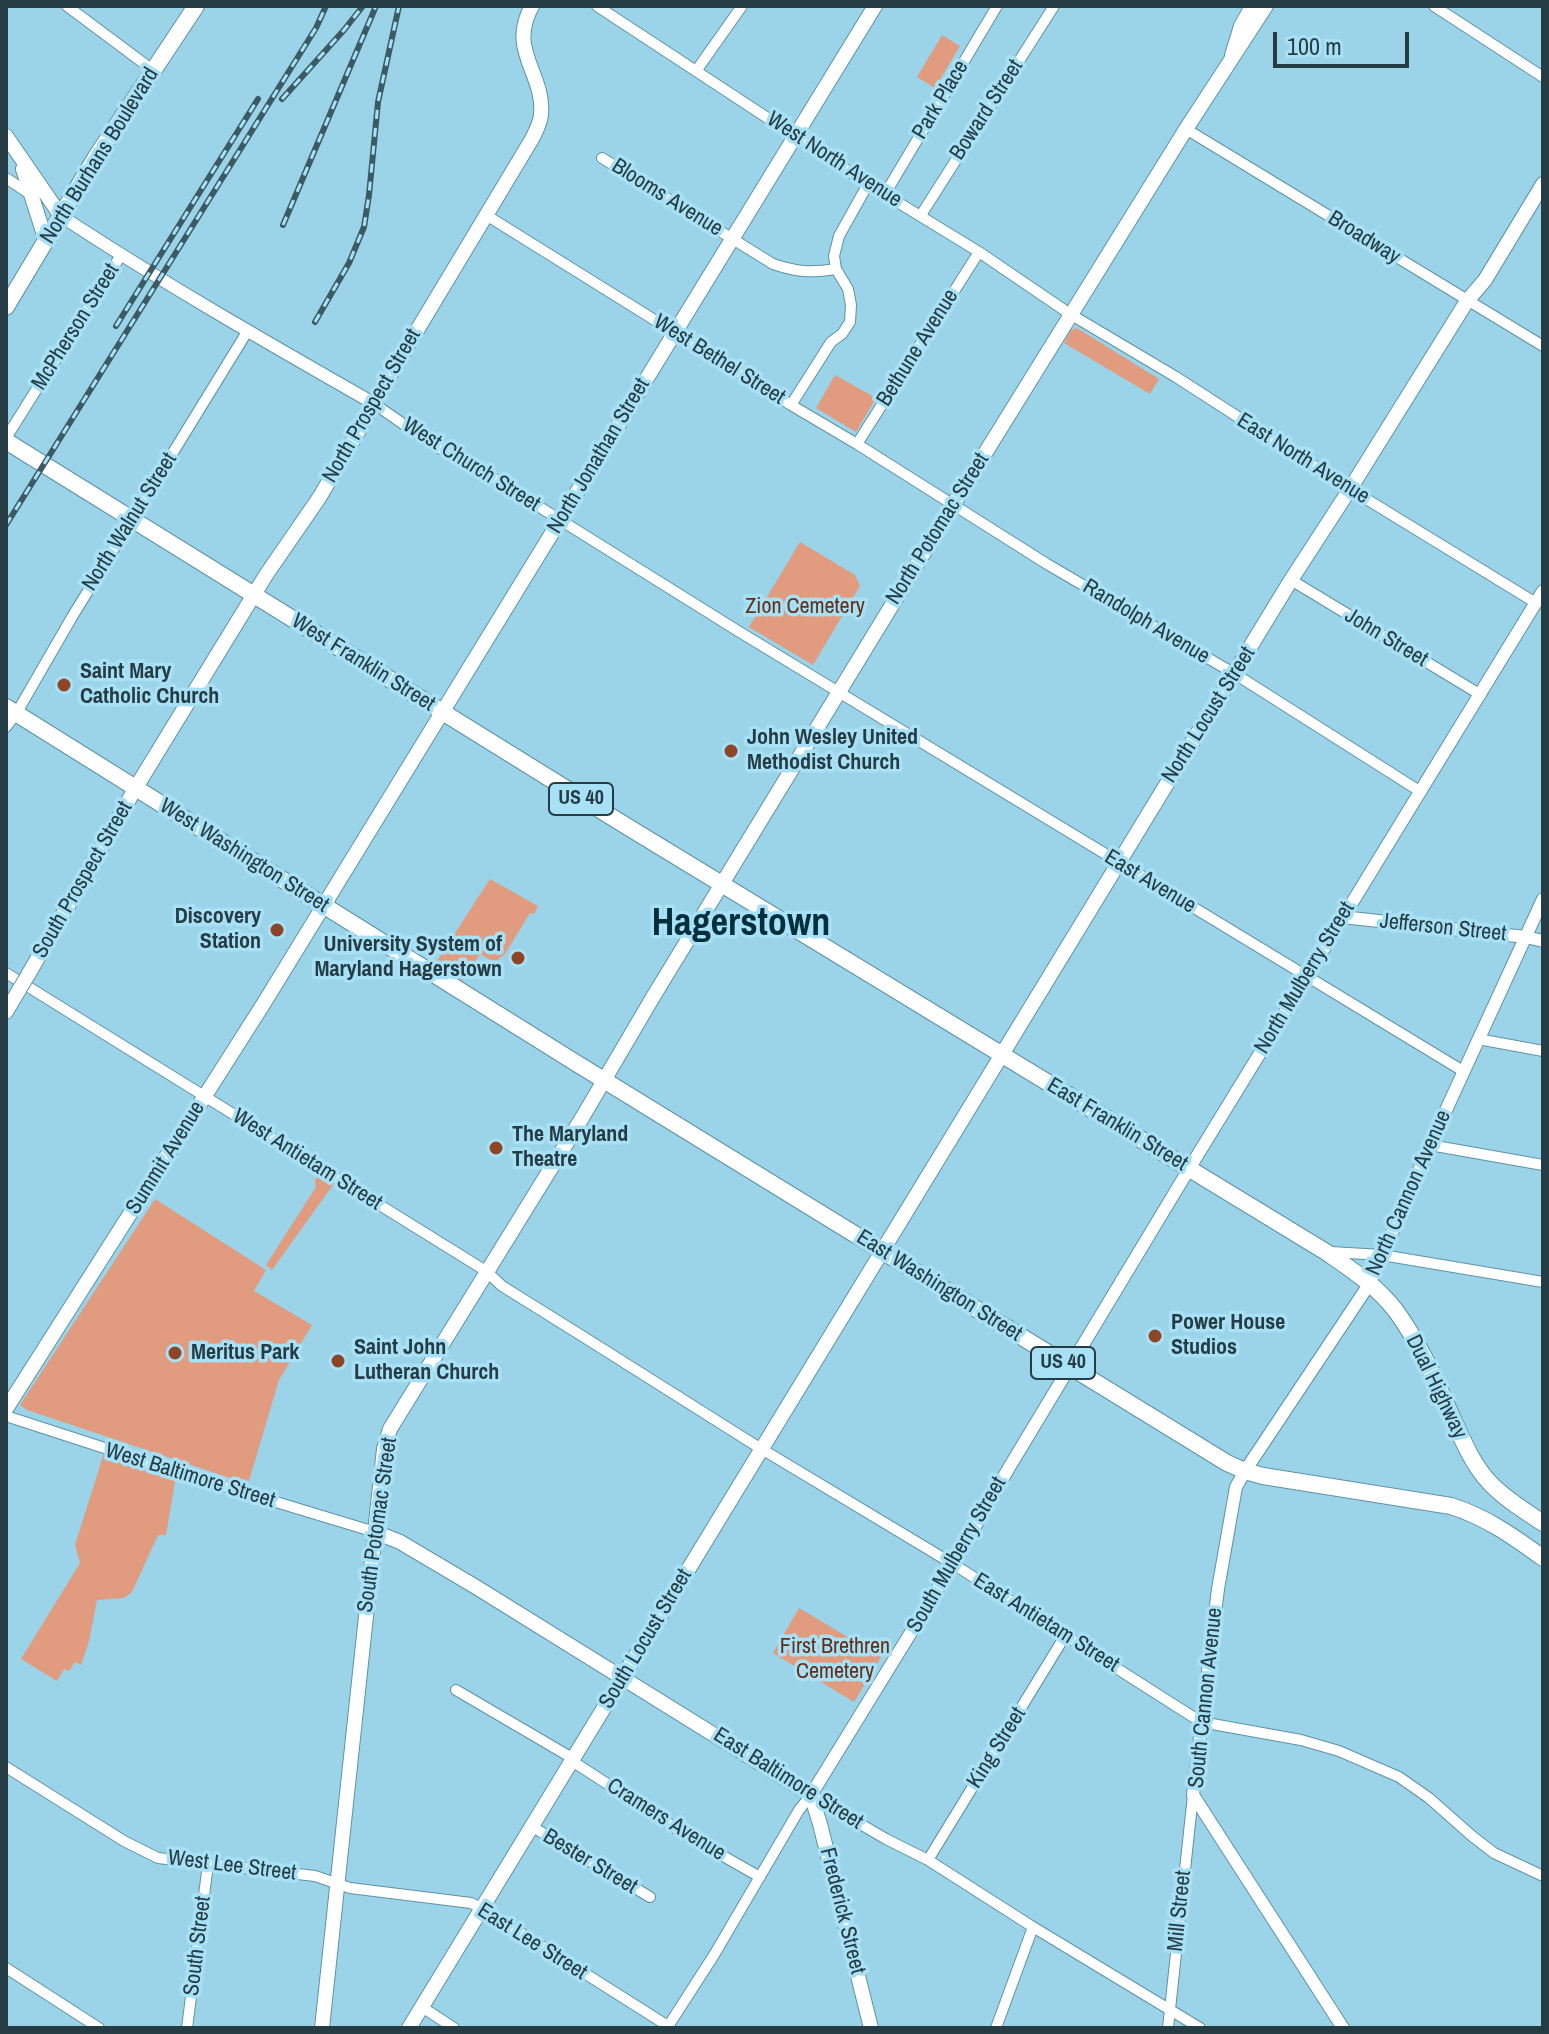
<!DOCTYPE html>
<style>
body{margin:0}
#map{position:relative;width:1549px;height:2034px;overflow:hidden;background:#9bd3e8;font-family:"Archivo Narrow",sans-serif}
canvas{display:block}
.frame{position:absolute;inset:0;border:8px solid #253c44;pointer-events:none}
.scale{position:absolute;left:1273px;top:32px;width:136px;height:36px;box-sizing:border-box;border:4px solid #253c44;border-top:0;padding-left:10px;font-size:24px;line-height:28px;white-space:nowrap;color:#253c44;-webkit-text-stroke:6px #a8e0f5;paint-order:stroke}
</style>
<div id="map">
<canvas width="1549" height="2034"></canvas>
<div class="frame"></div>
<div class="scale">100 m</div>
</div>
<script>
const ctx = document.querySelector('canvas').getContext('2d');
ctx.lineJoin = 'round';
function paint(path, color) { ctx.fillStyle = color; ctx.fill(path, 'evenodd'); }
function trace(path, color, width, dash) { ctx.strokeStyle = color; ctx.lineWidth = width; ctx.lineCap = dash ? 'butt' : 'round'; ctx.setLineDash(dash || []); ctx.stroke(path); }
function write(font, color, halo, rows, align = 'center') {
  ctx.font = font + ' "Archivo Narrow",sans-serif'; ctx.lineWidth = 7; ctx.setLineDash([]); ctx.textBaseline = 'middle'; ctx.strokeStyle = halo; ctx.fillStyle = color; for (const [text, x, y, turn = 0] of rows) {
    ctx.save(); ctx.translate(x, y); ctx.rotate((+turn || 0) * Math.PI / 180); ctx.textAlign = isNaN(turn) ? turn : align; if (halo) ctx.strokeText(text, 0, 0); ctx.fillText(text, 0, 0); ctx.restore();
  }
}
paint(new Path2D(`
 M942 35 960 46 935 88 917 77Z
 M1077 328 1159 379 1150 394 1064 343 1071 330Z
 M835 375 876 398 856 432 816 408Z
 M800 542 855 575 860 586 813 665 749 627Z
 M490 879 538 906 534 914 530 913 505 954 496 961 491 960 480 954 463 981 435 964Z
 M320 1173 335 1182 272 1270 266 1265 316 1187 315 1180Z
 M155 1199 266 1270 254 1291 312 1325 279 1380 248 1484 27 1410 20 1405Z
 M104 1453 176 1476 166 1535H158L132 1592 124 1598 97 1600 89 1641 81 1665 75 1662 69 1671 64 1669 57 1681 21 1659 80 1563 75 1545Z
 M799 1608 881 1657 854 1702 773 1653Z`), '#e19b7f');
const minor = new Path2D(`
 M67 6 154 71
 M597 6 868 184 979 252 1070 314 1176 377 1350 489 1536 603
 M1434 6 1543 77
 M696 71 742 6
 M1186 129 1543 346
 M602 158 773 264C797 272 810 273 836 269
 M6 178 30 194
 M885 194 997 6
 M486 215 791 405 857 444 1047 564 1235 674 1421 792
 M921 215 1054 6
 M373 403 432 444 485 473 738 631 1463 1071
 M791 405 831 342 842 334 850 322 851 305 848 289 836 269 834 256 839 236 868 184
 M6 438 121 255
 M857 444 979 252
 M1291 580 1481 695
 M6 727 16 714 72 617 247 332
 M6 973 486 1271 502 1286 579 1334 755 1445 953 1564 1201 1722 1301 1740 1339 1751 1399 1777 1429 1798 1472 1836 1494 1853 1543 1876
 M1478 1039 1543 1051
 M1430 1145 1543 1165
 M1331 1252 1382 1255 1543 1282
 M6 1416 200 1479 375 1532
 M456 1690 567 1755 572 1761 686 1835 760 1877
 M6 1767 124 1841 158 1858 315 1876 350 1888 471 1903 483 1909 668 2026
 M531 1826 650 1897
 M928 1860 1065 1636
 M6 1968 99 2028
 M422 2007 454 2028
 M187 2028 208 1864
 M667 2028 714 1955 799 1810 811 1795 886 1839 928 1860 1033 1927 1200 2028
 M996 2028 1033 1927
 M1168 2028 1193 1795`);
const tertiary = new Path2D(`
 M1231 55 1240 26 1251 6
 M61 216C163 283 268 343 373 403
 M1342 917 1526 937 1543 941
 M811 1795 953 1564 1010 1466 1189 1169 1543 591
 M1343 2028 1193 1795 1218 1589 1236 1487 1245 1471 1370 1283 1430 1145 1543 899`);
const secondary = new Path2D(`
 M6 136 61 216
 M23 169 46 241
 M28 975 135 789 266 575 319 498 364 422 377 397 532 139C536 131 540 124 541 115 545 73 507 51 532 6
 M6 1012 19 990
 M6 1409 264 1003 875 6
 M375 1532 400 1542 476 1587 811 1795 820 1824 871 2028
 M322 2028 375 1532 384 1449 390 1429 582 1118 653 997 953 505 1186 129 1266 6
 M409 2028 1291 580 1350 489 1467 301 1485 280 1543 184`);
const primary = new Path2D(`
 M6 307 96 157 196 6
 M6 441 623 824 1326 1252C1352 1270 1377 1286 1396 1311 1420 1344 1436 1382 1453 1419 1463 1441 1473 1465 1490 1483 1505 1499 1525 1511 1543 1523
 M6 707 576 1063 1227 1463 1245 1471 1263 1476 1451 1506C1486 1517 1514 1537 1543 1558`);
trace(minor, '#5d93a7', 12);
trace(tertiary, '#5d93a7', 14);
trace(secondary, '#5d93a7', 16);
trace(primary, '#5d93a7', 18);
trace(minor, '#fff', 10);
trace(tertiary, '#fff', 12);
trace(secondary, '#fff', 14);
trace(primary, '#fff', 16);
const rail = new Path2D(`
 M282 99 344 30 363 6
 M283 225 376 6
 M315 322 349 263 364 227 369 195 378 102 399 6
 M116 326 258 99
 M6 525 316 28 326 6`);
trace(rail, '#3c5a64', 6);
trace(rail, '#a8e0f5', 3, [9]);
const secondaryBridge = new Path2D(`
 M19 990 28 975`);
trace(secondaryBridge, '#5d93a7', 16, []);
trace(secondaryBridge, '#fff', 14);
for (const [x, y, r, color] of [
 [64,685,8,"#8d4525"],
 [731,751,8,"#8d4525"],
 [277,930,8,"#8d4525"],
 [518,958,8,"#8d4525"],
 [496,1148,8,"#8d4525"],
 [1155,1336,8,"#8d4525"],
 [175,1353,8,"#8d4525"],
 [338,1361,8,"#8d4525"]
]) { const dot = new Path2D(); dot.arc(x, y, r, 0, 2 * Math.PI); ctx.fillStyle = color; ctx.fill(dot); trace(dot, '#a8e0f5', 3); }
for (const [x, y, w] of [
 [581,799,64],
 [1063,1363,64]
]) { const box = new Path2D(); box.roundRect(x - w / 2, y - 16, w, 32, 6); ctx.fillStyle = '#a8e0f5'; ctx.fill(box); trace(box, '#253c44', 2); }
write('bold 20px', '#253c44', null, [
 ["US 40",581,799],
 ["US 40",1063,1363]
]);
write('22px', '#253c44', '#a8e0f5', [
 ["Park Place",941,100,-59],
 ["Boward Street",987,110,-57],
 ["North Burhans Boulevard",100,156,-58],
 ["West North Avenue",834,160,33],
 ["Blooms Avenue",667,198,32],
 ["Broadway",1364,238,32],
 ["McPherson Street",76,327,-58],
 ["Bethune Avenue",918,348,-58],
 ["West Bethel Street",719,360,32],
 ["North Prospect Street",372,406,-60],
 ["North Jonathan Street",599,456,-59],
 ["East North Avenue",1303,459,32],
 ["West Church Street",471,465,32],
 ["North Walnut Street",130,522,-58],
 ["North Potomac Street",938,529,-58],
 ["Randolph Avenue",1146,622,31],
 ["John Street",1386,638,31],
 ["West Franklin Street",363,663,32],
 ["North Locust Street",1209,715,-58],
 ["West Washington Street",244,856,32],
 ["South Prospect Street",83,880,-60],
 ["East Avenue",1150,882,31],
 ["Jefferson Street",1443,928,6],
 ["North Mulberry Street",1305,978,-59],
 ["East Franklin Street",1117,1125,31],
 ["Summit Avenue",166,1158,-58],
 ["West Antietam Street",307,1160,32],
 ["North Cannon Avenue",1409,1193,-66],
 ["East Washington Street",939,1286,32],
 ["Dual Highway",1436,1387,64],
 ["West Baltimore Street",190,1476,17],
 ["South Potomac Street",378,1525,-82],
 ["South Mulberry Street",957,1555,-60],
 ["East Antietam Street",1046,1623,32],
 ["South Locust Street",646,1639,-59],
 ["South Cannon Avenue",1206,1698,-84],
 ["King Street",997,1748,-58],
 ["East Baltimore Street",788,1779,32],
 ["Cramers Avenue",666,1820,32],
 ["Bester Street",590,1862,31],
 ["West Lee Street",232,1866,7],
 ["Frederick Street",842,1911,76],
 ["Mill Street",1180,1911,-84],
 ["East Lee Street",532,1942,32],
 ["South Street",198,1946,-83]
]);
write('22px', '#652f17', '#a8e0f5', [
 ["Zion Cemetery",805,607],
 ["First Brethren",835,1647],
 ["Cemetery",835,1672]
]);
write('bold 22px', '#253c44', '#a8e0f5', [
 ["Saint Mary",80,672],
 ["Catholic Church",80,697],
 ["John Wesley United",747,738],
 ["Methodist Church",747,763],
 ["Discovery",261,917,"right"],
 ["Station",261,942,"right"],
 ["University System of",502,945,"right"],
 ["Maryland Hagerstown",502,970,"right"],
 ["The Maryland",512,1135],
 ["Theatre",512,1160],
 ["Power House",1171,1323],
 ["Studios",1171,1348],
 ["Saint John",354,1348],
 ["Lutheran Church",354,1373],
 ["Meritus Park",191,1353]
], 'left');
write('bold 38px', '#012f3c', '#a8e0f5', [
 ["Hagerstown",741,925]
]);
</script>
